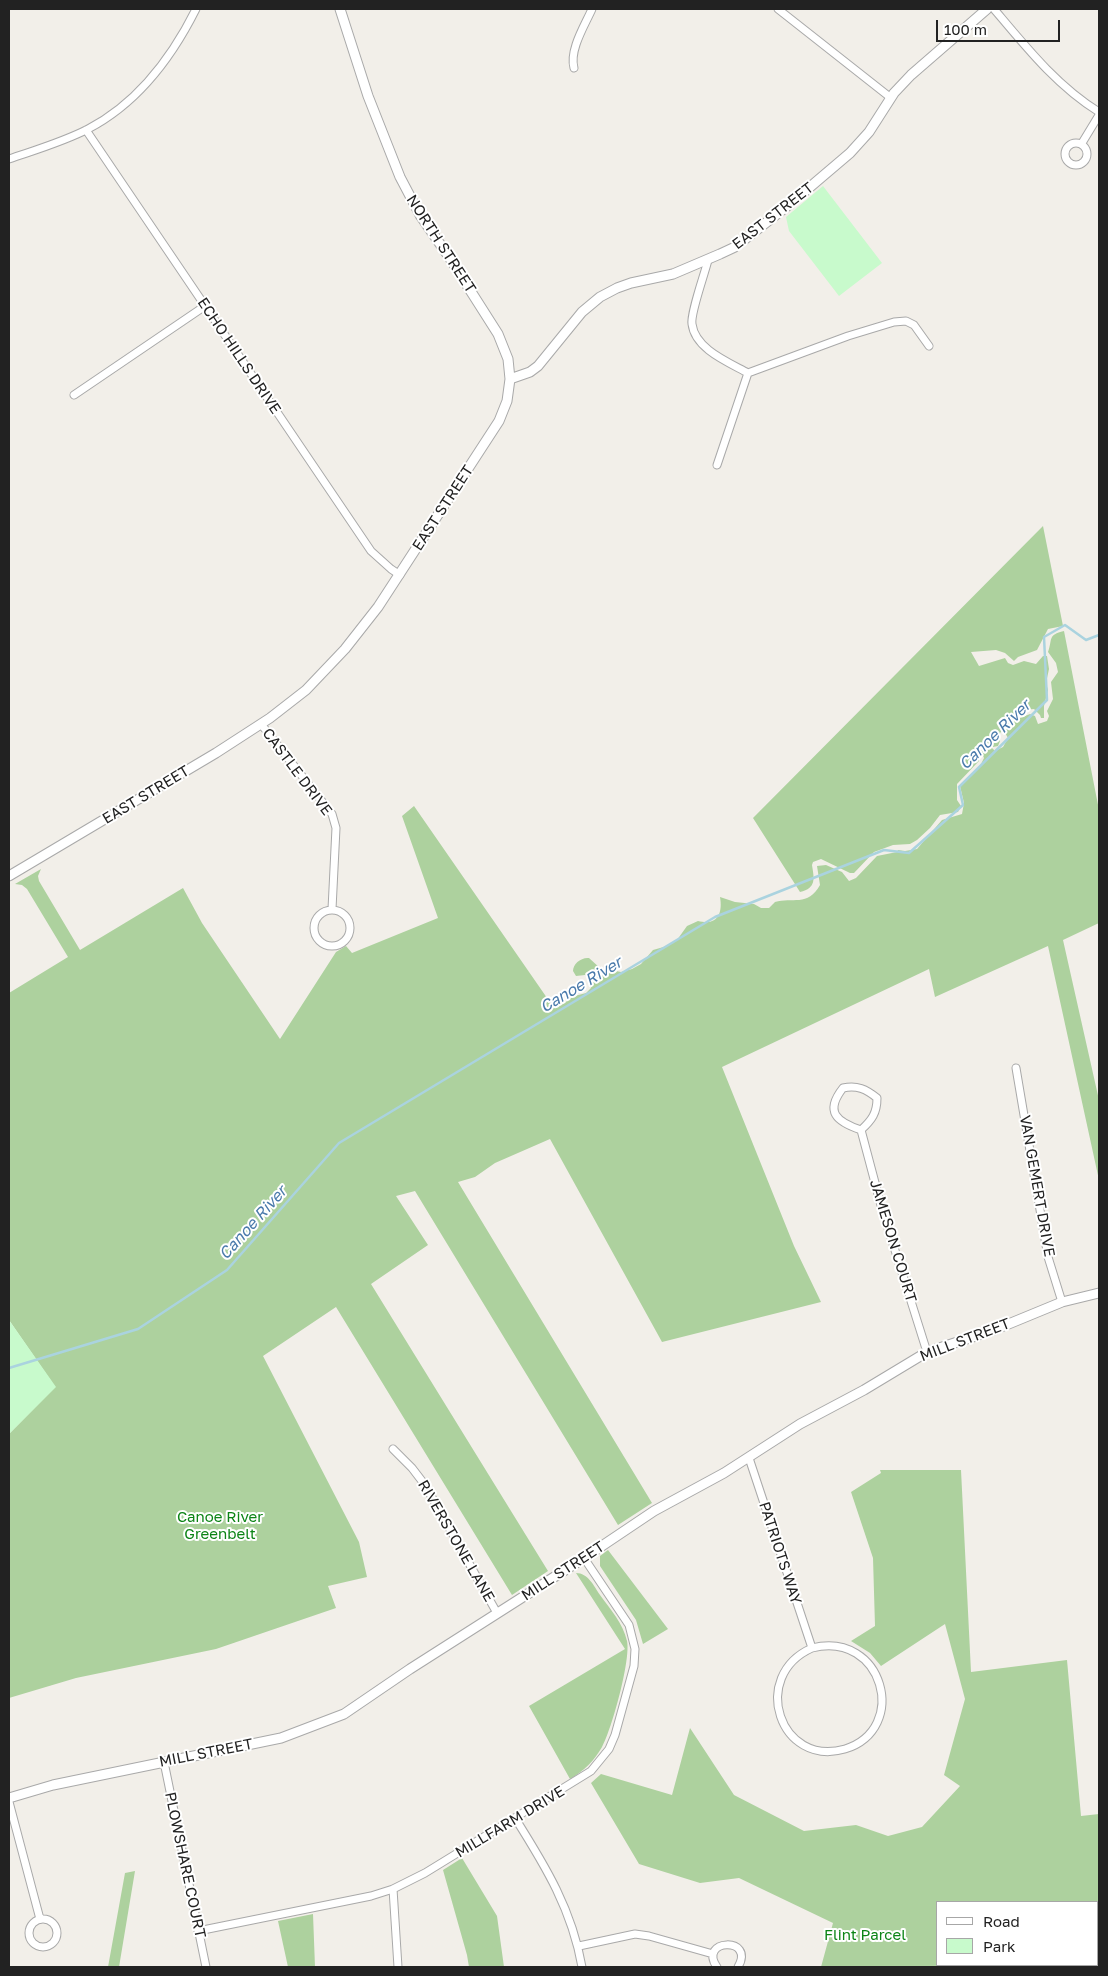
<!DOCTYPE html>
<style>
body{margin:0}
#map{position:relative;width:1108px;height:1976px;overflow:hidden;background:#f2efe9;font-family:"Golos Text",sans-serif}
canvas{display:block}
.frame{position:absolute;inset:0;border:10px solid #222;pointer-events:none}
.legend{position:absolute;left:936px;top:1901px;width:162px;height:65px;box-sizing:border-box;background:#fff;border:1px solid #a7a7a7;margin:0;padding:6px 9px;list-style:none;font-size:15px;color:#222}
.legend li{display:flex;align-items:center;gap:10px;height:25px}
.legend b{width:25px;border:1px solid #a7a7a7}
.scale{position:absolute;left:936px;top:20px;width:124px;height:22px;box-sizing:border-box;border:2px solid #222;border-top:0;padding-left:6px;font-size:15px;line-height:18px;white-space:nowrap;color:#222;-webkit-text-stroke:4px #fff;paint-order:stroke}
</style>
<div id="map">
<canvas width="1108" height="1976"></canvas>
<div class="frame"></div>
<ul class="legend">
<li><b style="height:6px;background:#fff"></b>Road</li>
<li><b style="height:14px;background:#c8facc"></b>Park</li>
</ul>
<div class="scale">100 m</div>
</div>
<script>
const ctx = document.querySelector('canvas').getContext('2d');
ctx.lineJoin = 'round';
function paint(path, color) { ctx.fillStyle = color; ctx.fill(path, 'evenodd'); }
function trace(path, color, width, dash) { ctx.strokeStyle = color; ctx.lineWidth = width; ctx.lineCap = dash ? 'butt' : 'round'; ctx.setLineDash(dash || []); ctx.stroke(path); }
function write(font, color, halo, rows, align = 'center') {
  ctx.font = font + ' "Golos Text",sans-serif'; ctx.lineWidth = 4; ctx.setLineDash([]); ctx.textBaseline = 'middle'; ctx.strokeStyle = halo; ctx.fillStyle = color; for (const [text, x, y, turn = 0] of rows) {
    ctx.save(); ctx.translate(x, y); ctx.rotate((+turn || 0) * Math.PI / 180); ctx.textAlign = isNaN(turn) ? turn : align; if (halo) ctx.strokeText(text, 0, 0); ctx.fillText(text, 0, 0); ctx.restore();
  }
}
paint(new Path2D(`
 M1043 526 1063 626 1048 629 1037 650 1018 657 1014 661 1005 653 996 650 971 652 979 666 1005 658 1008 663 1013 665 1024 661 1036 664 1043 656H1047L1049 669 1046 683 1048 690 1044 706V718H1041L1040 715 1034 709 1021 710 1000 733V741L998 746 993 747 988 743 978 746 979 761 957 784V800L961 806 958 812 940 815 930 828 917 840 910 844 893 845 874 852 854 873H850L821 859 813 862 812 865C814 878 817 888 800 892L753 818Z
 M1064 631 1099 810V923L1063 940 1099 1100V1180L1048 946 935 997 929 969 722 1067 794 1246 821 1302 662 1342 550 1139 495 1163 475 1177 458 1182 652 1503 618 1525 415 1191 396 1196 428 1245 371 1284 548 1571 512 1595 336 1307 263 1356 359 1542 367 1577 328 1586 336 1608 216 1649 76 1678 9 1698V1434L55 1387 9 1320V993L68 957 27 889 22 885 15 884 41 869 38 876 39 881 80 950 183 888 202 923 280 1039 336 952 346 946 352 953 438 918 402 816 414 806 554 1008 565 1003 571 997 586 993 591 988 589 977 585 975 576 976 573 971C573 964 581 957 589 958L600 968 621 972 632 969 641 964 653 950 667 946 677 940 687 926 698 921C717 926 723 914 720 897L735 902 754 904 761 908H769L775 902C792 897 808 907 820 885L817 866 826 865 842 872 849 881 856 878 877 856 897 852 898 850 905 851 917 849 942 820 962 814 964 803 960 786 979 768 984 758 981 751 986 745 991 747 995 751 1003 747 1008 738 1004 731 1015 720 1030 714 1035 716 1038 724 1047 721 1049 716 1047 711 1053 699 1051 682 1058 672 1056 663 1048 652C1053 639 1047 635 1064 631Z
 M880 1470H961L971 1672 1067 1660 1081 1816 1099 1814V1967H821L833 1923 739 1878 700 1883 639 1864 591 1783 601 1774 672 1795 690 1728 734 1795 804 1831 856 1825 888 1836 922 1827 960 1786 944 1775 965 1699 945 1624 881 1666 870 1653 851 1641 875 1626 873 1558 851 1492 881 1473ZM937 1902H1097V1965H937Z
 M608 1550 668 1629 643 1644 636 1620 600 1566V1556Z
 M576 1573C588 1573 594 1586 600 1595 610 1609 623 1623 627 1641 631 1659 612 1729 602 1747 594 1761 584 1771 570 1779L529 1706 625 1649Z
 M462 1858 497 1916 504 1967H469L467 1955 443 1870Z
 M135 1871 119 1967H108L125 1873Z
 M313 1914 315 1967H288L278 1921Z`), '#add19e');
paint(new Path2D(`
 M823 186 882 263 839 296 789 231 786 217Z
 M9 1320 56 1387 9 1434Z`), '#c8facc');
trace(new Path2D(`
 M9 1368 138 1329 227 1270 339 1143 715 917 884 850 909 853 963 805 959 787 1047 700 1044 637 1065 625 1086 640 1099 635`), '#aad3df', 2.5);
const minor = new Path2D(`
 M778 9 891 98
 M994 9C1026 47 1057 86 1099 112
 M574 68C569 50 585 25 592 9
 M86 130 371 551 391 569 400 575
 M1065 154a11 11 0 1 1 22 0a11 11 0 1 1-22 0Z
 M1082 143 1099 115
 M9 159C35 150 63 142 88 129 138 103 171 59 196 9
 M708 260C705 273 690 314 692 324 695 349 728 362 748 373
 M74 395 205 306
 M717 465 748 373 848 336 894 322 906 321 914 325 929 346
 M261 724 332 814 336 828 332 909
 M314 928a18 18 0 1 1 36 0a18 18 0 1 1-36 0Z
 M1016 1068 1048 1257 1062 1302
 M861 1130C872 1120 877 1113 877 1098 866 1089 857 1085 843 1088 824 1112 837 1122 861 1130L882 1209 927 1352
 M393 1449 412 1468 425 1485 497 1613
 M749 1458 812 1648C749 1676 780 1768 845 1749 910 1729 883 1630 812 1648
 M164 1762 206 1967
 M9 1802 40 1919
 M515 1818C546 1867 572 1910 582 1967
 M393 1889 398 1967
 M29 1933a14 14 0 1 1 28 0a14 14 0 1 1-28 0Z
 M198 1931 371 1896 393 1889 425 1873 591 1771 609 1749 615 1735 634 1666 635 1649 629 1625 584 1558
 M579 1946 635 1934 649 1936 713 1954
 M717 1967C697 1939 756 1936 738 1967`);
const tertiary = new Path2D(`
 M340 9 368 96 400 177 420 215 449 257 498 334 508 359 510 379
 M9 876 216 753 270 718 306 690 345 649 378 607 499 421 507 401 510 379 530 372 538 366 582 312 600 297 617 288 631 283 673 274 720 254 735 247 790 204 850 153 869 132 894 93 911 75 987 9
 M9 1798 53 1785 281 1738 344 1714 410 1669 584 1558 654 1511 724 1473 800 1424 864 1390 927 1352 994 1330 1062 1302 1099 1293`);
trace(minor, '#a9a9a9', 9);
trace(tertiary, '#a9a9a9', 11);
trace(minor, '#fff', 7);
trace(tertiary, '#fff', 9);
write('15px', '#222', '#fff', [
 ["EAST STREET",773,216,-38],
 ["NORTH STREET",441,244,57],
 ["ECHO HILLS DRIVE",239,356,56],
 ["EAST STREET",443,508,-57],
 ["CASTLE DRIVE",297,772,53],
 ["EAST STREET",146,795,-31],
 ["VAN GEMERT DRIVE",1037,1186,80],
 ["JAMESON COURT",893,1241,73],
 ["MILL STREET",965,1340,-21],
 ["RIVERSTONE LANE",456,1541,60],
 ["PATRIOTS WAY",780,1553,72],
 ["MILL STREET",563,1571,-33],
 ["MILL STREET",206,1753,-11],
 ["MILLFARM DRIVE",510,1822,-31],
 ["PLOWSHARE COURT",185,1865,78]
]);
write('15px', '#0c8416', '#fff', [
 ["Canoe River",220,1517],
 ["Greenbelt",220,1534],
 ["Flint Parcel",865,1935]
]);
write('italic 16px', '#4a7aab', '#fff', [
 ["Canoe River",995,735,-44],
 ["Canoe River",581,985,-31],
 ["Canoe River",253,1223,-48]
]);
</script>
